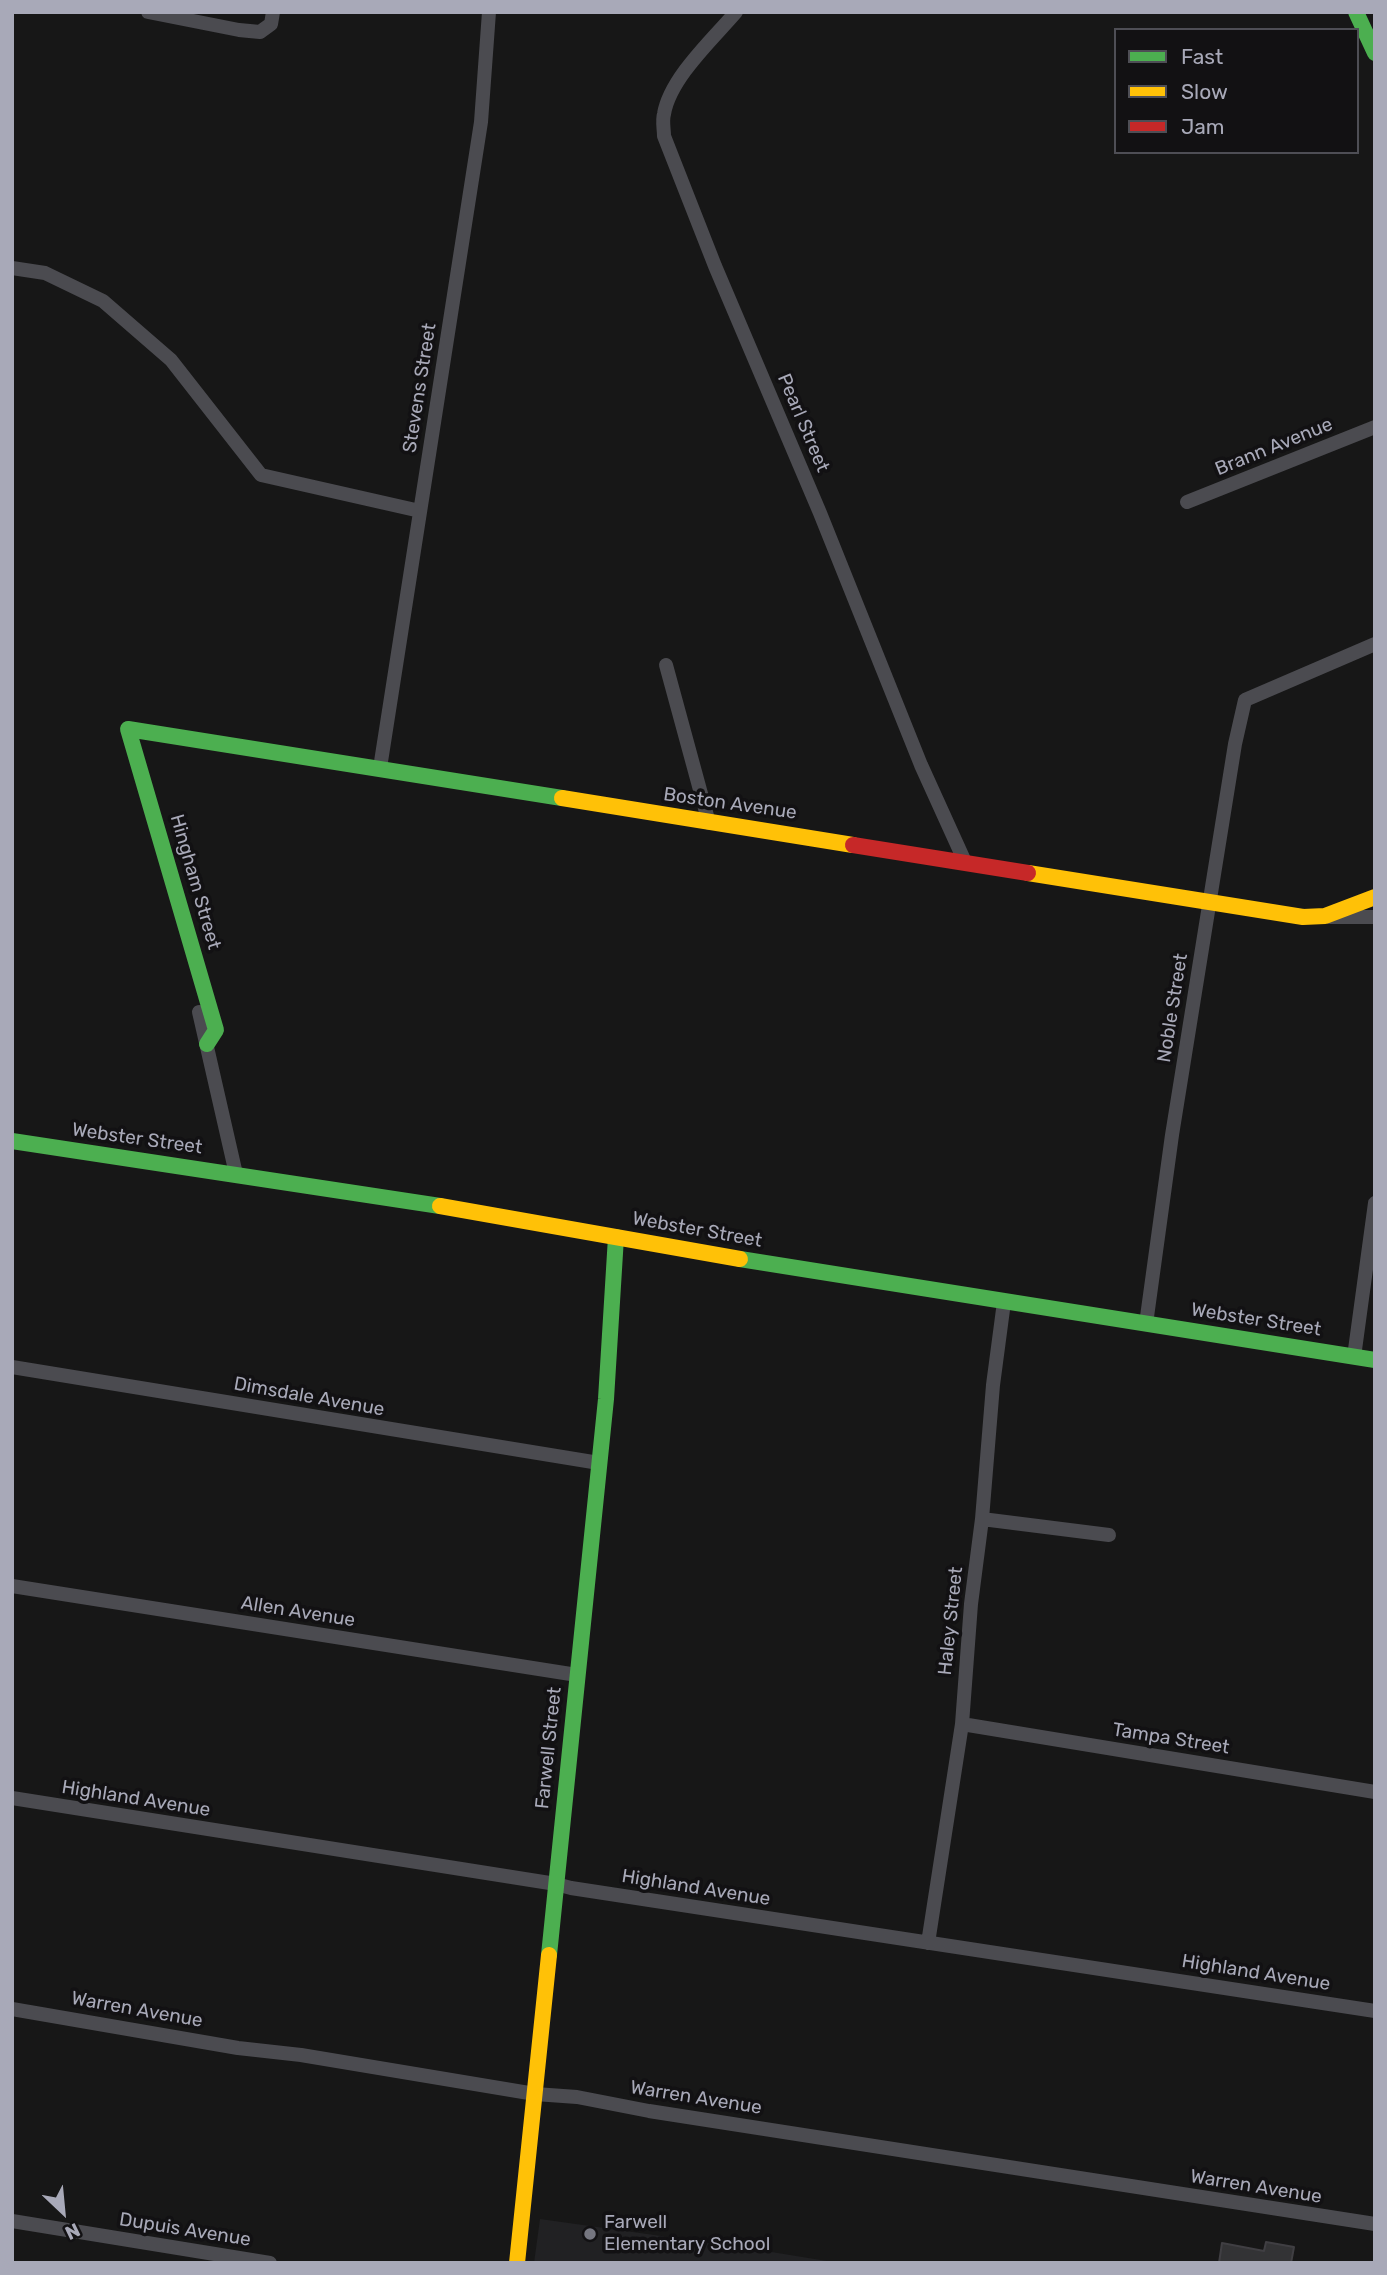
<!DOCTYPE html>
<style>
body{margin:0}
#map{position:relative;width:1387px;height:2275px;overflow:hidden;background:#171717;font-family:Rubik,sans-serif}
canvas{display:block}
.frame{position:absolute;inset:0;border:14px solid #a8a9b8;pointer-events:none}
.legend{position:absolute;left:1114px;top:28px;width:245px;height:126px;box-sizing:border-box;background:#121113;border:2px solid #4e4e55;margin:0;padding:9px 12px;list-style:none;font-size:21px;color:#a8a9b8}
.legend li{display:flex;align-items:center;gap:14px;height:35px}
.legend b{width:35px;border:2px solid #4e4e55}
.north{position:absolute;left:28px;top:2177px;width:70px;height:70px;-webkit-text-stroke:5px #121113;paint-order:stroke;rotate:154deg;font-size:19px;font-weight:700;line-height:28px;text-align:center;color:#a8a9b8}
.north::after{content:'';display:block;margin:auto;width:24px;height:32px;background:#a8a9b8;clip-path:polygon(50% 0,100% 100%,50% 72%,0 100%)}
</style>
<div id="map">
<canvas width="1387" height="2275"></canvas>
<div class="frame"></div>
<ul class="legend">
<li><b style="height:9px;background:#4caf50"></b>Fast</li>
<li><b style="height:9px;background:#ffc107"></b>Slow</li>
<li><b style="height:9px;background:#c62828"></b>Jam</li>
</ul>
<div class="north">N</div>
</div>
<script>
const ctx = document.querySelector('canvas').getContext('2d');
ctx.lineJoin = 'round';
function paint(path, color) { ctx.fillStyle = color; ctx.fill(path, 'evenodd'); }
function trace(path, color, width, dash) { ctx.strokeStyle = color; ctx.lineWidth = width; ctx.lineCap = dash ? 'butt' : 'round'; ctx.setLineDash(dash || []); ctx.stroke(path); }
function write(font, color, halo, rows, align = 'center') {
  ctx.font = font + ' Rubik,sans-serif'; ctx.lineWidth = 7; ctx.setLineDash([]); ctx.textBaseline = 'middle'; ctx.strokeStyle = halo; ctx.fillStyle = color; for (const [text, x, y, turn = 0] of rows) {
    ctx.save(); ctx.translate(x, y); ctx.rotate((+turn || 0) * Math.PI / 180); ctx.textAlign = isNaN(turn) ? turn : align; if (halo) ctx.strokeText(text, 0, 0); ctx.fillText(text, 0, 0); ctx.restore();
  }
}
paint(new Path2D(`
 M540 2219 747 2248 839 2263H534Z`), '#212123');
const building = new Path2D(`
 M1266 2242 1294 2247 1291 2263H1219L1222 2243 1264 2251Z`);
paint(building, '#333335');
trace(building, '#403f43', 2);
trace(new Path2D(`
 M148 12 239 30 260 32 271 24 273 12
 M736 12C713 39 670 78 664 114 662 121 664 129 664 136L715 266 820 513 921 765 965 862
 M12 268 45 273 103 301 171 360 261 475 420 511
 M1187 502 1375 427
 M666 665 709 823
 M380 768 481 122 489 12
 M1330 917H1375
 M199 1012 236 1174
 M1146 1324 1172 1135 1235 744 1245 700 1375 644
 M1354 1357 1375 1203
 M12 1367 599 1463
 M982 1519 1109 1535
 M12 1586 577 1675
 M962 1724 1375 1792
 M12 1798 556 1884 571 1888 1375 2011
 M928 1943 962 1724 971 1604 982 1519 993 1385 1004 1302
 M12 2009 238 2048 301 2055 535 2094 577 2097 649 2111 1375 2224
 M12 2221 270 2263`), '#4b4b50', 14);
trace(new Path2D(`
 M1356 12 1375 53
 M207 1044 216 1030 128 729 562 798
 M12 1141 440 1206
 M740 1259 1375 1360
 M549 1955 606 1399 616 1237`), '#4caf50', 16);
trace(new Path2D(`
 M562 798 853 845
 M1028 873 1303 917 1325 916 1375 897
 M440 1206 740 1259
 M517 2263 549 1955`), '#ffc107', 16);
trace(new Path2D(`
 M853 845 1028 873`), '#c62828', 16);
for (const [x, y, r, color] of [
 [590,2234,7,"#757680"]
]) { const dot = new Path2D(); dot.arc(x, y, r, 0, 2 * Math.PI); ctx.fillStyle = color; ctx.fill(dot); trace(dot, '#121113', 2.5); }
write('19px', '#a8a9b8', '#121113', [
 ["Stevens Street",420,388,-81],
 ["Pearl Street",803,423,67],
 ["Brann Avenue",1274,447,-22],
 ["Boston Avenue",730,804,8],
 ["Hingham Street",195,882,74],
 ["Noble Street",1173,1008,-81],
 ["Webster Street",137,1139,8],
 ["Webster Street",697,1230,10],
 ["Webster Street",1256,1320,9],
 ["Dimsdale Avenue",309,1397,10],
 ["Allen Avenue",298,1612,9],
 ["Haley Street",951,1621,-84],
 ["Tampa Street",1171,1739,9],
 ["Farwell Street",549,1748,-84],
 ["Highland Avenue",136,1799,9],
 ["Highland Avenue",696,1888,9],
 ["Highland Avenue",1256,1973,9],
 ["Warren Avenue",137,2010,10],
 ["Warren Avenue",696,2098,9],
 ["Warren Avenue",1256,2187,9],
 ["Dupuis Avenue",185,2230,9]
]);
write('19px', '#a8a9b8', '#121113', [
 ["Farwell",604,2223],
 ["Elementary School",604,2245]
], 'left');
</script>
